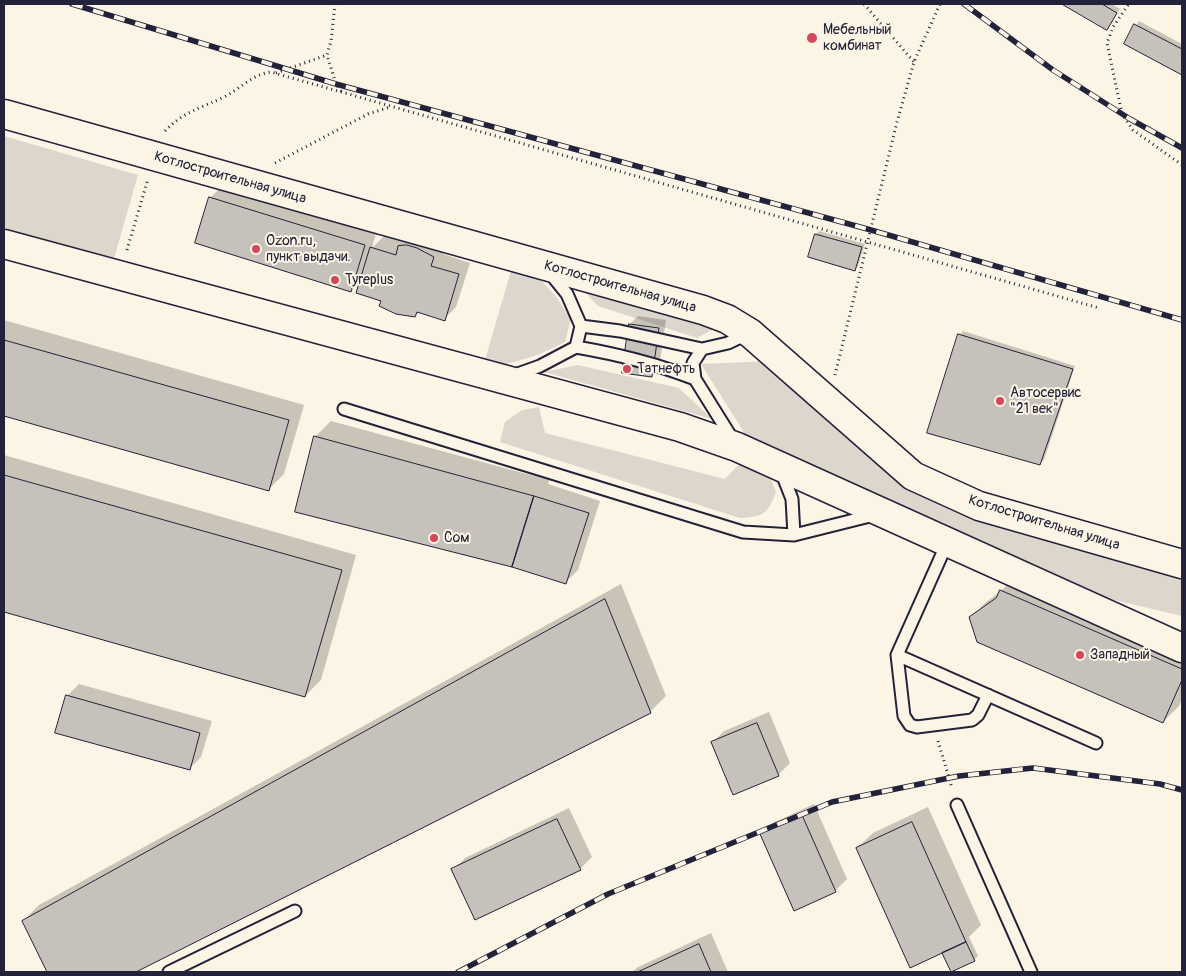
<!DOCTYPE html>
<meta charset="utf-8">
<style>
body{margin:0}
#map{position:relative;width:1186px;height:976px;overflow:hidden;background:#fcf5e5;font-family:Pangolin,sans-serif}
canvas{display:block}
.frame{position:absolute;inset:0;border:5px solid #22223b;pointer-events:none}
</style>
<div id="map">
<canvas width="1186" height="976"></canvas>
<div class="frame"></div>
</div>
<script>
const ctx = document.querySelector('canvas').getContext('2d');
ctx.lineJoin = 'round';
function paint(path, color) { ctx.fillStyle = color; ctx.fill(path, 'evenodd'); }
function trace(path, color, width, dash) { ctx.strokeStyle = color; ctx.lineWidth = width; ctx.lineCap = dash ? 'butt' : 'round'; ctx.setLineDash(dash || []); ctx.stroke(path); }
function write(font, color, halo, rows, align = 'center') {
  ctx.font = font + ' Pangolin,sans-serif'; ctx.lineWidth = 4; ctx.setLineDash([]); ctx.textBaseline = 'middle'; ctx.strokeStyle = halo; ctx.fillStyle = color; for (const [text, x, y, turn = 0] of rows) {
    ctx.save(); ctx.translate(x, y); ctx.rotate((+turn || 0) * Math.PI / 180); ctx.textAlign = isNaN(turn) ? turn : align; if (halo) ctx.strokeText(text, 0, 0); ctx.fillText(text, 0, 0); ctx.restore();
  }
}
paint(new Path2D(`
 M4 136 138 175 113 262 4 233Z
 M512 267 534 273 554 294 571 319 565 342 538 355 506 364 485 360Z
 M580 287 717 327 697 338 598 306Z
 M772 361 918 491 971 519 1025 535 1166 570 1182 580V616L1110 599 745 434 701 364Z
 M578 365 679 388 712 419 544 372Z
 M539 407 545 433 725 479 741 462 771 480 776 492C768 514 763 517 740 518L500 442 505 422 522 410Z`), '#dcd6cc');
paint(new Path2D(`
 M1065 4H1112L1120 9 1106 29Z
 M1139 21 1182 44V73L1125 44Z
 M222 186 376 233 372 248 384 236 404 242 411 234 445 245 443 254 470 263 456 307 444 319 419 312 415 316 382 300 362 278 350 290 210 198Z
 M819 231 865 244 858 266 855 269 816 234Z
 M638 316 666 320 659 368 651 376 630 324Z
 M4 320 304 405 284 474 268 490 4 415Z
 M963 331 1075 366 1044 460 1040 464 960 335Z
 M331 421 549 480 548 484 600 501 578 570 566 582 315 437Z
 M4 455 356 555 321 680 305 696 4 611Z
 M1017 575 1182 646V698L1179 706 1163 722 971 618 986 602 1000 592Z
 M621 584 666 696 650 712 133 972H49L23 921 39 905Z
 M79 684 212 721 201 757 189 769 67 696Z
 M769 712 790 763 778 775 712 743 724 731Z
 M814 804 847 879 835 891 795 909 761 835 773 823Z
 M928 807 981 925 969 937 978 956 974 960 944 953 857 848 873 833Z
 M569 808 592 857 580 869 453 870 465 858Z
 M711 933 728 972H632L638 967Z`), '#0003');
const building = new Path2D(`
 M1062 4H1102L1117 13 1107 30Z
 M1134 24 1182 49V75L1124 44Z
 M209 197 365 245 351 292 195 243Z
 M815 234 862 247 855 271 808 257Z
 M407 245 417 248 434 257 431 266 459 274 445 321 417 312 415 317 396 314 379 306 381 301 356 293 370 247 396 255 398 246Z
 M629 324 659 328 652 377 622 373Z
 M958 334 1073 369 1040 465 927 433Z
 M4 340 289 420 269 491 4 416Z
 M314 436 534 496 512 567 295 512Z
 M4 475 342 570 305 697 4 612Z
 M534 496 589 513 566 584 512 567Z
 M1000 590 1182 669V680L1163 723 977 642 969 617 996 598Z
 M605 599 651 713 136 972H47L22 921Z
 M66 695 200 733 190 770 55 733Z
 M757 723 779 776 733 795 711 742Z
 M802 815 836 892 794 911 760 834Z
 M557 819 581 870 475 920 451 869Z
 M912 822 966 942 910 968 856 848Z
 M966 942 975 961 951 972 942 953Z
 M699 944 711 972H638Z`);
paint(building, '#c6c1bb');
trace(building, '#22223b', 1);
const service = new Path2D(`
 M581 326 620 331 702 349
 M576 347C617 354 657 364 695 379
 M512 376 540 366 576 347 581 326 567 294 550 273
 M344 409 743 532 794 535 874 515
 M733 440 695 379 693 363 702 349 728 343 749 333
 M781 471 792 499 794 535
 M948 541 897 655 1096 743
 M897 655 904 716 910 725 917 727 972 720 978 715 988 695
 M957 805 1031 972
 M169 972 295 911`);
const secondary = new Path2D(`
 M4 114 703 310 727 319 750 333 913 476 979 506 1182 564
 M4 244 680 427 737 447 1182 648`);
trace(service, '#22223b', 15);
trace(secondary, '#22223b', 31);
trace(new Path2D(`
 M335 4 331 41 327 55 336 84 342 92
 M864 4 914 62
 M1128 5 1113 27 1107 43 1122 114 1133 130 1182 165
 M276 73 327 55
 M165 131C184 111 202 108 226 96 241 88 253 74 271 72L1099 308
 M275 163 368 114 390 107
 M127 250 148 179
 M835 375 897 122 914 62 940 4
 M938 741 952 788`), '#22223b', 3, [1, 4]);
trace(service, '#fcf5e5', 11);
trace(secondary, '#fcf5e5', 28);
const rail = new Path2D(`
 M72 4 336 84 871 230 1182 320
 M964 4 1053 70 1130 119 1182 148
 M458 972 608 894 832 802 959 776 1033 768 1160 784 1182 790`);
trace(rail, '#22223b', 5.5);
trace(rail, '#fcf5e5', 4, [11]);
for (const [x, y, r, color] of [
 [812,38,6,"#d1495b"],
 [256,249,5,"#d1495b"],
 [335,280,5,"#d1495b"],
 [627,369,5,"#d1495b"],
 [1000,401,5,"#d1495b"],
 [434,538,5,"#d1495b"],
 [1080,655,5,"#d1495b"]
]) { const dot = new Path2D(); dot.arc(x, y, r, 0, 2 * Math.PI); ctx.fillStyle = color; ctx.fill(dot); trace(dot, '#fcf5e5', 2); }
write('14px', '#22223b', '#fcf5e5', [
 ["Мебельный",823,30],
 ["комбинат",823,46],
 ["Ozon.ru,",266,241],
 ["пункт выдачи.",266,257],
 ["Tyreplus",345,280],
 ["Татнефть",637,369],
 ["Автосервис",1010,393],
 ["\"21 век\"",1010,409],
 ["Сом",444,538],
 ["Западный",1090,655]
], 'left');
write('14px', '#22223b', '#fcf5e5', [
 ["Котлостроительная улица",230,178,16],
 ["Котлостроительная улица",620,287,16],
 ["Котлостроительная улица",1044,523,17]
]);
</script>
